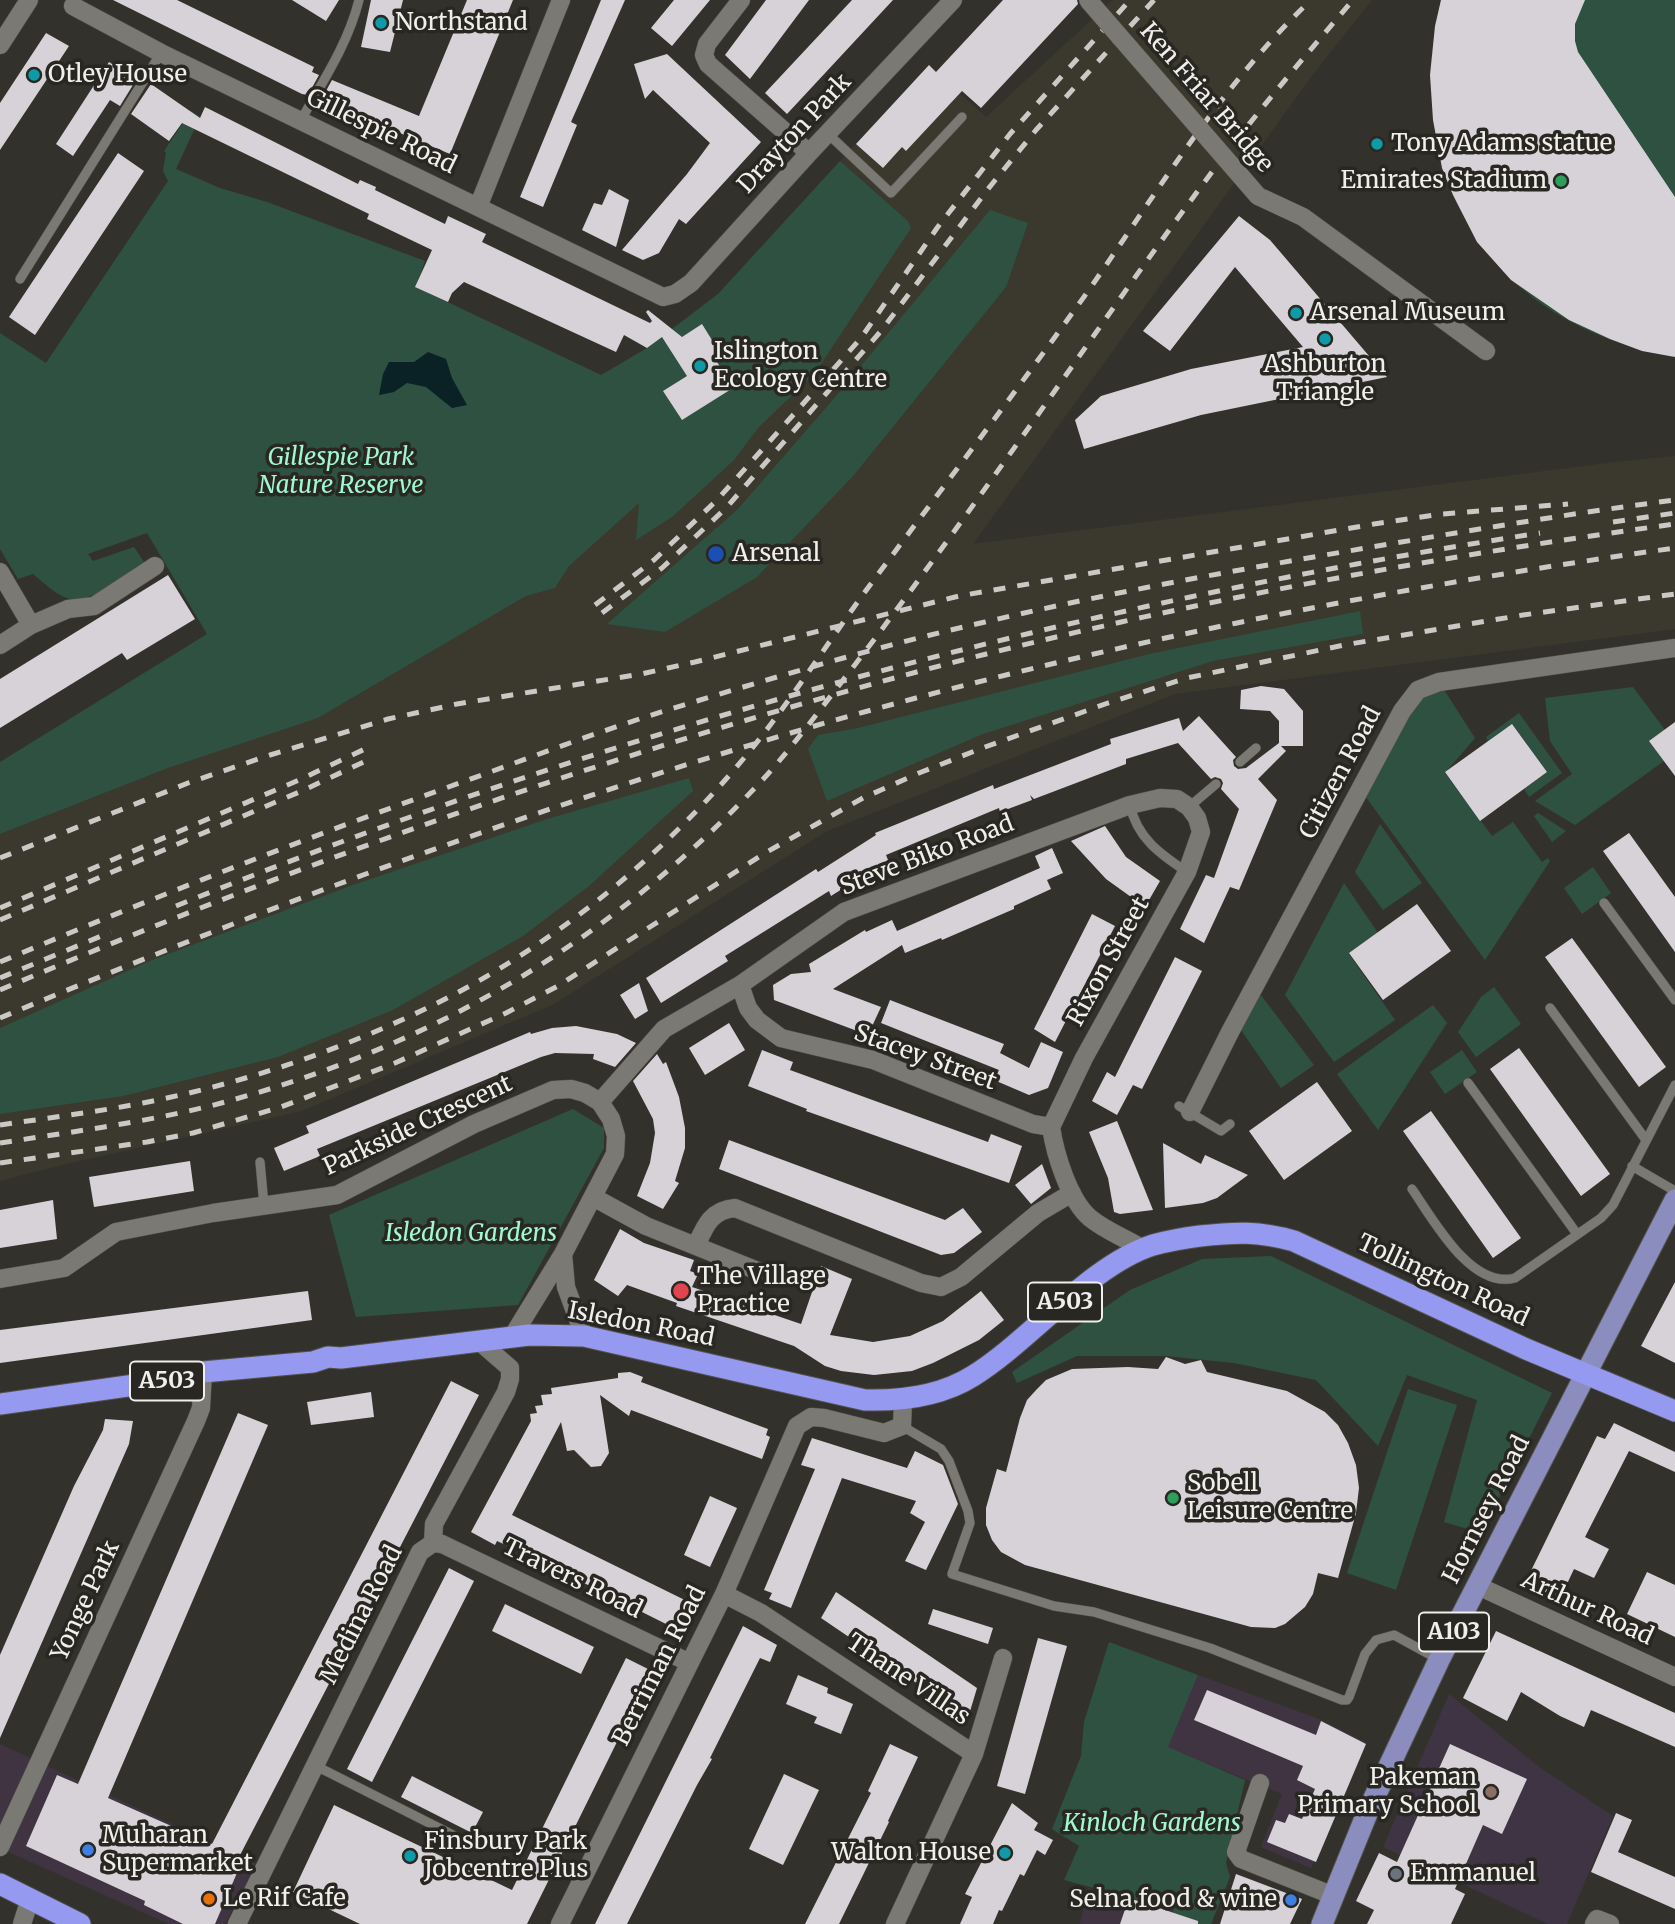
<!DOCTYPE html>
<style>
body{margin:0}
canvas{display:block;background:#33312c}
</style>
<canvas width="1675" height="1924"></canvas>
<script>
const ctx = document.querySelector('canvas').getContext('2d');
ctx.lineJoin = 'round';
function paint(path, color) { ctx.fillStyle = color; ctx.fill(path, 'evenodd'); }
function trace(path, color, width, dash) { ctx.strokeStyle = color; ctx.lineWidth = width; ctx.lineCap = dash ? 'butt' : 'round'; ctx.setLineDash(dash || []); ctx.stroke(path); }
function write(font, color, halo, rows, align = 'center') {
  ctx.font = font + ' Merriweather,serif'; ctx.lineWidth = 7; ctx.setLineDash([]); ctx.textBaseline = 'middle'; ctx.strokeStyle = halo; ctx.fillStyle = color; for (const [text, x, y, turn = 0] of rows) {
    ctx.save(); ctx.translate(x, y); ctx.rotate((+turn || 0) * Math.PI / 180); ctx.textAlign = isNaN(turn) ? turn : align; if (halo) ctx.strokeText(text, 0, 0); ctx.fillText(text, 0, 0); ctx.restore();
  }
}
paint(new Path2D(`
 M1198 1675 1316 1718 1365 1742 1311 1868 1261 1847 1282 1794 1167 1747Z
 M0 1744 257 1864 225 1924H169L0 1848Z
 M1088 1888 1173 1909 1170 1924H1080Z`), '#403443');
paint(new Path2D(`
 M1113 0H1372L1311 77 973 544 1623 461 1675 456V629L1175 694 827 831 554 1004 302 1111 62 1165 0 1181V834L168 768 318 718 526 596 555 588 569 566 908 221 840 161 929 65 986 117Z`), '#3b382d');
paint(new Path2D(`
 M1449 1694 1539 1767 1613 1816 1567 1924H1548L1383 1847Z`), '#3e3444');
paint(new Path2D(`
 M1441 0H1675V357C1491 324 1401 181 1441 0Z
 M191 111 200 117 176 169 220 188 267 202 425 261 416 287 601 375 647 348 718 294 840 161 908 221 911 228 815 373 758 428 734 460 672 517 636 540 639 503 569 566 555 588 526 596 318 718 168 768 0 834V762L207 634 147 533 88 554 93 561 134 547 144 562C128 573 89 605 70 599 56 595 44 583 33 574L18 579 0 549V333L46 363 168 181 163 171 166 153 164 151Z
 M990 210 1028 223 1006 287 854 475 757 577 665 632 607 624 738 509 837 395Z
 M1360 611 1363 634 1213 661 983 734 827 801 808 749 818 735 858 728 1149 654Z
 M1439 682 1475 738 1445 773 1492 836 1513 822 1542 862 1548 858 1550 861 1485 960 1360 789 1402 711Z
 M1633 687 1665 730 1650 741 1664 761 1575 825 1535 801 1572 774 1550 741 1545 698Z
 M1519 713 1562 773 1529 797 1524 789 1547 772 1532 752 1520 761 1515 754 1528 745 1512 724 1488 741 1486 737Z
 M689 778 693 791 589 886 523 936 393 1010 278 1057 123 1096 0 1114V1028L152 960 353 885 547 819Z
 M1538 813 1566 831 1552 842 1534 816Z
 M1380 824 1422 883 1383 910 1355 872Z
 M1593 867 1611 893 1582 914 1564 888Z
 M1344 883 1378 933 1349 954 1395 1020 1334 1062 1285 995Z
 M1494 987 1521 1024 1476 1057 1458 1032 1481 997Z
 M1260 994 1314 1065 1281 1088 1241 1030Z
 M1433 1005 1447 1023 1378 1130 1337 1074Z
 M1462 1050 1477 1072 1445 1094 1430 1072Z
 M573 1109 604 1128V1148L518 1305 356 1317 329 1215Z
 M1271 1256 1552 1393 1481 1533 1444 1522 1477 1400 1407 1375 1378 1446 1316 1380 1234 1363 1166 1356H1077L1017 1383 1012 1372 1130 1290 1202 1259Z
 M1408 1389 1457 1405 1396 1590 1347 1573Z
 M1109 1642 1198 1675 1168 1747 1245 1780 1226 1863 1230 1877 1211 1924H1184L1173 1919V1909L1064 1880 1079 1846 1052 1829 1081 1756 1084 1722Z`), '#2f5141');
paint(new Path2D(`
 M428 352 446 359 452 378 467 405 452 408 426 387 407 383 394 392 379 395 383 374 389 362H414Z`), '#0a2125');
paint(new Path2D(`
 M113 0H177L314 67 312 72 319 75 308 95 302 94Z
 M292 0H339L326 21Z
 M371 0H403L390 52 361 47Z
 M467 0H513L450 154 321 100 332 80 419 116Z
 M601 0H625L571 122 577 125 543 207 520 197Z
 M674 0H710L672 46 651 28Z
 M766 0H809L750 79 725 55Z
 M852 0H893L787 114 765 93Z
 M1003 0H1077L1078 4 981 108 962 91 906 151 902 147 883 168 856 144 929 65 936 72Z
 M1441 0H1585L1575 24V41L1578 52 1675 197V357L1642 351 1610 339 1569 320 1511 280 1477 242 1453 195 1442 168 1433 120 1430 75 1435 26Z
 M46 33 69 46 0 150V103Z
 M667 54 761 142 686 224 679 219 659 253 643 260 622 250 687 174 710 143 653 90 645 99 634 64Z
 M109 62 136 80 120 106 110 100 73 156 56 144Z
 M151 84 200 118 205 107 358 184 360 180 376 187 375 190 445 224 448 216 486 234 482 242 650 323 652 321 646 312 648 310 682 337 702 324 720 353 714 357 733 388 682 420 663 391 687 376 662 337 647 348 624 335 616 352 464 282 452 293 448 302 415 287 432 250 367 219 369 214 182 123 169 141 131 114Z
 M118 153 144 171 35 335 9 317Z
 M609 189 629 200 616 247 582 230 594 203 602 205Z
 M1239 216 1270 240 1387 377 1201 415 1084 449 1075 420 1101 396 1191 369 1303 347 1235 267 1170 351 1143 331Z
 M168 575 195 619 127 660 122 653 0 728V679Z
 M1261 686 1284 689 1303 711V746H1281L1286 751 1258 779 1277 800 1239 890 1230 887 1204 943 1180 929 1206 875 1214 878 1239 809 1221 789 1223 783 1221 779 1215 777 1211 779 1178 743 1126 759V764L1034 799 1030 795 1032 800 1000 812 999 808 886 855 888 860 831 896 829 891 725 956 728 961 661 1003 646 978 816 869 818 872 876 835 875 833 993 785 994 789 1111 744 1110 739 1179 718 1183 731 1199 716 1236 757 1233 760 1234 766 1238 769 1246 768 1279 743V721L1270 711 1240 709 1241 690Z
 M1675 722V776L1649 741Z
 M1512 724 1547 772 1480 821 1445 772Z
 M1105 826 1126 857 1160 881 1145 907 1106 879 1071 841Z
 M1629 833 1675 897V952L1603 851Z
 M1052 848 1063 873 1047 880 1051 889 1014 906V909L942 940 941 938 905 953 902 945 833 989 881 1007 868 1035 774 1000 773 985 791 974 811 972 809 964 865 930 866 932 892 920 897 931 1040 868 1035 856Z
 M1417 904 1451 951 1383 1000 1349 953Z
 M1092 914 1115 926 1055 1042 1034 1029Z
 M1572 938 1666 1067 1639 1087 1545 957Z
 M1175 957 1202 971 1142 1089 1133 1085 1117 1115 1092 1101 1107 1072 1115 1077Z
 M639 983 648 1011 635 1019 620 995Z
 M890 1000 1004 1044 1000 1053 1029 1068 1041 1042 1063 1052 1048 1088 1029 1095 994 1080 999 1070 881 1023Z
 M729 1023 745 1050 705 1075 689 1048Z
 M576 1026 617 1034 636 1043 615 1067 593 1059 594 1054 555 1053 541 1057 317 1149 320 1156 284 1171 274 1148 309 1133 306 1126 530 1032 531 1034 552 1028Z
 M1519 1048 1610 1174 1581 1196 1490 1069Z
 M762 1050 793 1062 790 1070 988 1142 991 1134 1022 1146 1009 1183 806 1111 807 1109 748 1086Z
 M657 1054 663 1064 666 1062 679 1097 685 1128V1148L675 1181 679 1183 663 1209 637 1196 650 1163 655 1133 653 1119 633 1081Z
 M1317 1082 1352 1131 1284 1180 1249 1131Z
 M1431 1111 1521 1238 1493 1258 1403 1131Z
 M1117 1121 1153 1210 1120 1214 1114 1212 1108 1178 1089 1132Z
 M729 1140 945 1220 963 1208 982 1232 954 1253 941 1255 719 1169Z
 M1163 1143 1201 1164 1205 1155 1248 1175 1217 1198 1203 1203 1165 1208Z
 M190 1161 194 1191 94 1207 89 1177Z
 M1042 1164 1051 1188 1031 1204 1015 1185Z
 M53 1200 57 1239 0 1248V1210Z
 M620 1229 644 1243 694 1260 690 1271 698 1274 692 1287 801 1324 821 1266 852 1279 830 1335 873 1342 910 1336 943 1321 981 1291 1004 1320 979 1340 933 1363 912 1371 874 1375 841 1371 825 1366 794 1346 676 1306 677 1303 627 1285 618 1296 594 1280Z
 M1675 1282V1363L1641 1346Z
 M308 1291 312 1320 0 1363V1330Z
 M1166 1357 1185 1364 1201 1360 1207 1372 1287 1391 1325 1412 1338 1425 1348 1443 1356 1465 1359 1488 1356 1513 1338 1578 1318 1573 1313 1594 1305 1607 1285 1624 1275 1628 1251 1627 1025 1565 1001 1552 992 1540 986 1525V1508L997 1469 1006 1472 1020 1418 1027 1400 1037 1389 1046 1380 1072 1369 1128 1367 1158 1369Z
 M630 1372 643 1377 641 1382 768 1429 766 1435 770 1437 762 1459 631 1410 629 1416 600 1395 609 1453 601 1466 591 1467 574 1450 567 1451 561 1422 512 1515 699 1607 686 1634 538 1560 497 1541 495 1545 471 1532 531 1421 530 1414 537 1413 535 1406 543 1405 541 1395 552 1394 551 1388 618 1378V1373Z
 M451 1381 479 1395 239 1857 243 1859 215 1924H183L144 1905 145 1901 26 1846 57 1775 78 1784 238 1413 268 1425 108 1798 212 1844Z
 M371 1392 374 1417 311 1425 307 1402Z
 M105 1419 133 1421 129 1444 0 1738V1655L74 1486 103 1430Z
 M1614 1423 1675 1452V1472L1629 1451 1585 1537 1609 1549 1594 1578 1574 1569 1559 1601 1524 1585 1597 1436 1605 1439Z
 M812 1438 907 1468 915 1451 943 1465 958 1504 926 1570 905 1561 925 1522 910 1513 916 1501 842 1478 791 1608 769 1599 772 1593 764 1590 815 1469 801 1465Z
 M710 1496 737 1508 710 1567 684 1555Z
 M449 1568 474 1581 372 1782 347 1769Z
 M1647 1572 1675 1585V1637L1627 1614Z
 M836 1592 977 1688 968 1718 821 1618Z
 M505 1604 594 1647 581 1674 492 1631Z
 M933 1609 993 1628 988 1644 928 1624Z
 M743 1626 777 1645 770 1662 760 1658 710 1758 712 1759 697 1785 627 1924H595Z
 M1496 1631 1675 1713V1747L1591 1710 1584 1727 1560 1716 1521 1692 1507 1721 1463 1698Z
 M1038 1638 1067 1646 1025 1794 997 1786Z
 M626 1658 652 1671 527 1924H360L293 1892 334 1805 512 1890Z
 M798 1675 828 1688 827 1693 853 1704 841 1734 814 1723 817 1717 786 1704Z
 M1207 1690 1316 1735 1321 1721 1366 1744 1316 1862 1267 1842 1276 1820 1285 1823 1289 1814 1302 1819 1315 1789 1297 1780 1303 1766 1194 1720Z
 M890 1744 918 1757 888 1821 889 1822 839 1924H805L871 1793 868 1791Z
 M1450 1744 1527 1779 1502 1834 1483 1825 1455 1889 1465 1894 1451 1924H1367L1374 1910 1356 1901 1379 1853 1397 1862Z
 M784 1774 819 1790 783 1865 749 1849Z
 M412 1776 483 1812 472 1833 401 1797Z
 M1012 1803 1038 1823 1034 1830 1053 1840 1045 1855 1037 1850 1024 1876 1020 1874 1002 1911 999 1910 993 1924H960L972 1897 965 1894Z
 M1616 1813 1632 1820 1618 1852 1675 1877V1909L1591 1872Z
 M1236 1874 1302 1899 1290 1924H1220Z
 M1129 1898 1198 1921V1924H1120Z`), '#d7d2d7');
const lane = new Path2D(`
 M301 120C323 81 348 44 359 0
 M827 133 891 193 962 117
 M20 279 161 53
 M1240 762 1256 748
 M1130 805C1137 838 1160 854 1187 872
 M1189 807 1216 784
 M1604 903 1675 1000
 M1550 1008 1646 1140
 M1468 1083 1577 1234
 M1179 1106 1221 1131 1230 1124
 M260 1162 264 1205
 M1632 1166 1675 1191
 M1412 1189C1433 1219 1471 1290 1515 1278L1601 1218 1613 1205 1675 1085
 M902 1426 941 1449 949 1461 968 1511 970 1523 952 1574 1054 1606 1094 1612 1210 1648 1342 1700H1347L1349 1697 1365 1654 1376 1640 1394 1635 1438 1659
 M314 1765 455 1836`);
const street = new Path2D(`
 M741 0 707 44 704 55 708 64 809 153
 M73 6 161 53 663 297 675 294 691 283 809 153 953 0
 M0 45 29 0
 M1258 196 1303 217 1486 351
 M478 207 561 0
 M0 572 31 625
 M0 645 31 625 68 609 94 606 155 566
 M740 985 748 1008 757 1020 781 1038 873 1060 1033 1124 1051 1127C1055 1154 1069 1200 1090 1218 1106 1231 1125 1238 1143 1249
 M600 1102 664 1029 740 985 844 912 1130 805 1160 798 1177 799 1189 807 1197 818 1201 832 1187 872 1084 1058 1051 1127
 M1190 1112 1230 1032 1402 711 1418 690 1439 682 1675 648
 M593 1197 646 1226 758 1271
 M696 1246C705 1226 711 1210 735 1208L921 1283 941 1287 961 1277 1038 1213 1072 1193
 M563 1254 566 1287 584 1336
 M0 1279 64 1268 116 1232 213 1213 337 1195 474 1124 553 1090 571 1089 585 1093 600 1102 611 1119 616 1136 615 1154 563 1254 512 1337
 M433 1543 442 1544 688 1662
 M433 1543 434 1524 506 1392 510 1379V1368L480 1342
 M1478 1586 1675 1677
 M724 1594 761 1613 974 1754
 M1260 1783 1236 1852 1241 1859 1334 1896
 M0 1847 196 1421 201 1408 203 1372
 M22 1924 30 1899
 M237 1924 420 1552 433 1543
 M560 1924 724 1594 797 1426 811 1417 824 1418 884 1433 902 1426 903 1401
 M895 1924 974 1754 1003 1658
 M1594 1924 1597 1919 1610 1924`);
const primary = new Path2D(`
 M1322 1924 1368 1811 1439 1660 1675 1200`);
const highway = new Path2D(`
 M0 1404 177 1379 203 1372 313 1362 328 1357 341 1358 529 1335 584 1336 865 1400C902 1401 941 1396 973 1376 1030 1341 1090 1265 1153 1245 1168 1241 1184 1238 1200 1236 1235 1232 1259 1231 1294 1241L1526 1349 1675 1411
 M0 1884 80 1924`);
trace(lane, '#52514c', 10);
trace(street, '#52514c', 19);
trace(primary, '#52514c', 23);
trace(highway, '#52514c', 23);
trace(lane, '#7b7973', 9);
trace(street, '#7b7973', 18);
trace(primary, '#8b8dbe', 21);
trace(highway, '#959af0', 21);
trace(new Path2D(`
 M1613 522 1675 513
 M595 605 654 560 717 500 794 414 861 338 937 228 1010 134 1130 0
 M602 613 662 568 726 508 881 331 988 189 1036 130 1154 0
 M0 858 188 783 270 755 388 719 457 704 641 674 695 662 959 596 1374 524 1442 514 1568 504
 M176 906C613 729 1073 605 1540 533
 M0 908 299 780 367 748
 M0 920 304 790 372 758
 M0 962C159 895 319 833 482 775 553 749 625 722 697 701 792 672 888 644 985 622 1113 592 1242 569 1372 547 1473 530 1573 513 1675 500
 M0 978 111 932
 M0 990C277 872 561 771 851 690 1121 614 1398 562 1675 524
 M0 1018C270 905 544 804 825 723 1103 644 1389 588 1675 548
 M0 1125C48 1118 96 1112 143 1103 240 1084 336 1052 425 1009 557 946 683 841 771 724 807 676 840 625 876 577 946 483 1018 389 1086 294 1157 193 1221 85 1311 0
 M0 1143C70 1132 141 1123 210 1106 302 1082 393 1048 477 1002 585 944 684 865 767 775 798 740 825 703 854 666 906 598 957 528 1007 458 1076 362 1142 265 1212 172 1257 112 1305 56 1353 0
 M0 1163 147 1142 193 1133 281 1107 395 1063 506 1013 558 986 765 853 863 798 919 773 985 747 1108 703 1187 678 1344 645 1523 615 1675 594`), '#cac9c6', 5, [12, 12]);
const streetBridge = new Path2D(`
 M1088 0 1258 196`);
trace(streetBridge, '#52514c', 19, []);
trace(streetBridge, '#7b7973', 18);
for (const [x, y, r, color] of [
 [381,23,7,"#0f9aa8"],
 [34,75,7,"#0f9aa8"],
 [1377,144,7,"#0f9aa8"],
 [1561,181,7,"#2e9e5b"],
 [1296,313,7,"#0f9aa8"],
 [1325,339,7,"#0f9aa8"],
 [700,366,7,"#0f9aa8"],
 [716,554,9,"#1a4fb4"],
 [681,1291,9,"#e0444e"],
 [1173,1498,7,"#2e9e5b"],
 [1491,1792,7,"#8d6e63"],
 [88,1850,7,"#3f7fe0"],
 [1005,1853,7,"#0f9aa8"],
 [410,1856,7,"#0f9aa8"],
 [1396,1874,7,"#6b7280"],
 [209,1899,7,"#e8710a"],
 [1291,1900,7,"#3f7fe0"]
]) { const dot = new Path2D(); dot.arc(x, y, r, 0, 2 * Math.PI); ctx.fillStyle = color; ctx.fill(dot); trace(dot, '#292722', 2.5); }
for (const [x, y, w] of [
 [1065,1302,74],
 [167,1381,74],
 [1454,1632,70]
]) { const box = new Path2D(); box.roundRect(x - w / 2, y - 19.5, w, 39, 5); ctx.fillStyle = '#292722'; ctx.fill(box); trace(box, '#f0efec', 2); }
write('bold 23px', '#f0efec', null, [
 ["A503",1065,1302],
 ["A503",167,1381],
 ["A103",1454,1632]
]);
write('24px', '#f0efec', '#292722', [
 ["Northstand",395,23],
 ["Otley House",48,75],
 ["Tony Adams statue",1391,144],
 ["Emirates Stadium",1547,181,"right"],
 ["Arsenal Museum",1310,313],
 ["Islington",714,352],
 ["Ecology Centre",714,380],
 ["Ashburton",1325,365,"center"],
 ["Triangle",1325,393,"center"],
 ["Arsenal",732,554],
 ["The Village",697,1277],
 ["Practice",697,1305],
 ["Sobell",1187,1484],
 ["Leisure Centre",1187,1512],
 ["Pakeman",1477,1778,"right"],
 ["Primary School",1477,1806,"right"],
 ["Muharan",102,1836],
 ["Supermarket",102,1864],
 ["Finsbury Park",424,1842],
 ["Jobcentre Plus",424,1870],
 ["Walton House",991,1853,"right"],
 ["Emmanuel",1410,1874],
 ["Le Rif Cafe",223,1899],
 ["Selna food & wine",1277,1900,"right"]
], 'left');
write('24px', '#f0efec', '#292722', [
 ["Ken Friar Bridge",1206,98,49],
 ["Gillespie Road",381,132,26],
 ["Drayton Park",795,134,-47],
 ["Citizen Road",1341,773,-62],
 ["Steve Biko Road",927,856,-21],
 ["Rixon Street",1109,962,-61],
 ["Stacey Street",925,1058,20],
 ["Parkside Crescent",418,1126,-25],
 ["Tollington Road",1443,1281,25],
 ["Isledon Road",641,1325,11],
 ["Hornsey Road",1487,1510,-63],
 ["Travers Road",572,1579,26],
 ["Yonge Park",86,1601,-65],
 ["Arthur Road",1587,1609,25],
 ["Medina Road",362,1615,-63],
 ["Berriman Road",660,1666,-63],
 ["Thane Villas",908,1680,34]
]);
write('italic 24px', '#9ff9ce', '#292722', [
 ["Gillespie Park",341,458],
 ["Nature Reserve",341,486],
 ["Isledon Gardens",471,1234],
 ["Kinloch Gardens",1152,1824]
]);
</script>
